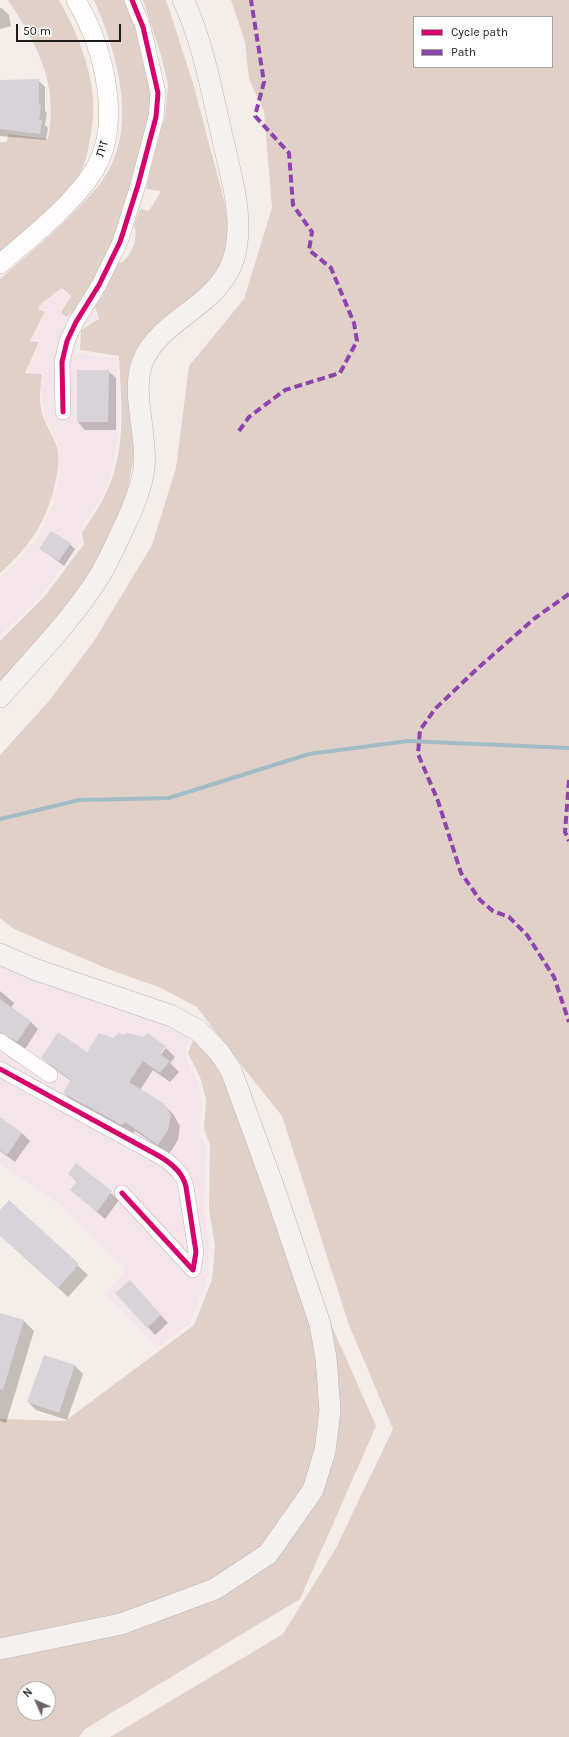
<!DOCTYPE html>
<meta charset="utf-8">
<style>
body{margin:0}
#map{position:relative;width:569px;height:1737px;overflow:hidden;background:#f5ede9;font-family:Karla,sans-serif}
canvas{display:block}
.legend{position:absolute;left:413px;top:16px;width:140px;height:52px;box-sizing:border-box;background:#fff;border:1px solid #a6a4a3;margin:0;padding:5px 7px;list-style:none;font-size:12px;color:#201b18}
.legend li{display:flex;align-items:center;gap:8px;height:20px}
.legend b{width:20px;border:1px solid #a6a4a3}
.north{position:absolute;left:16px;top:1681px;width:40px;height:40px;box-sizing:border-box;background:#fff;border:1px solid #a6a4a3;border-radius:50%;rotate:315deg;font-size:11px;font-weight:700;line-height:16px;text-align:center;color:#201b18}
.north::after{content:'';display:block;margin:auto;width:14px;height:18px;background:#6b6461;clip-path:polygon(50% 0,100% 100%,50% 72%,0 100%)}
.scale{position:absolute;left:16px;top:24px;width:105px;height:18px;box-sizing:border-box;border:2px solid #201b18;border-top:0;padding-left:5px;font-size:12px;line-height:14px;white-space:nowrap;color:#201b18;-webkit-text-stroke:3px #fff;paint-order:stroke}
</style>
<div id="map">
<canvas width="569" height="1737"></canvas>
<ul class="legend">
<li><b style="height:5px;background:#d6006c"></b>Cycle path</li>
<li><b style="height:5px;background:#8e44ad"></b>Path</li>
</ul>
<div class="north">N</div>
<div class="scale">50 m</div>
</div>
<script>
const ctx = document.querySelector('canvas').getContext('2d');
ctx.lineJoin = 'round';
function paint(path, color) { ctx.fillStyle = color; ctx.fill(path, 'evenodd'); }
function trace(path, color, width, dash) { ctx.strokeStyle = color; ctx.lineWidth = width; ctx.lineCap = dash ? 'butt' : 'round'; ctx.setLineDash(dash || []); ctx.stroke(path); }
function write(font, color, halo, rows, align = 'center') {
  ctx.font = font + ' Karla,"Noto Sans Hebrew",sans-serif'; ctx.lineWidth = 4; ctx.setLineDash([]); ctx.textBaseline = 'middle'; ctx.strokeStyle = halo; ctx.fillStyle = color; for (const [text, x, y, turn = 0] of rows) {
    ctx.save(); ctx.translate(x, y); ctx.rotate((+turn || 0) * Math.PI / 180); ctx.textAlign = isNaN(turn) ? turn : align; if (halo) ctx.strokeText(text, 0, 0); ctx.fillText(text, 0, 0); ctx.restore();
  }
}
paint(new Path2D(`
 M62 289 70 296 60 311 62 316 67 318 70 315 93 306 97 318 80 329 77 340 76 352 90 356 117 358 119 424 117 442 111 472 105 490 79 533 81 543 40 597 0 636V577L16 563 38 537 52 507 60 470 58 445 45 417 41 395 43 373 27 372 41 341 32 339 46 312 39 309 42 303Z
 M0 963 156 1017 190 1036 184 1052 197 1081 202 1105 199 1132 206 1146 204 1208 209 1240 208 1277 190 1323 158 1347 106 1295 126 1269 62 1205 0 1163Z`), '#f4e5eb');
paint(new Path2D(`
 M8 0H59C84 46 102 92 89 144 87 155 85 167 78 176 58 204 26 228 0 252V142H7L8 134 48 139C59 84 37 44 8 0Z
 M94 0H126L138 27 149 74 152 107 119 228 90 291 79 302 80 308 74 315 70 314 67 317 63 315 61 312 71 296 62 288 42 303 38 309 45 312 30 341 39 342 25 373 42 374C40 390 38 404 44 419 48 429 54 438 57 447 60 459 58 472 55 484 46 523 30 546 0 573V279C34 249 70 220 99 185 141 133 118 55 94 0Z
 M143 0H166L168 6 193 83 225 204 228 225 227 247 218 268 209 282 159 326 127 493 114 528 97 562 71 604 0 685V641L45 596 84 544 82 533C90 519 101 506 107 491 127 449 121 401 119 356L80 350 81 330 99 319 95 306 102 296 117 264C131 261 139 238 134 225L140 209 149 211 161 191 146 189 156 145 165 117 168 85 161 55Z
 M231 0H569V1737H110L283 1634 335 1550 393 1429 349 1325 282 1116 227 1047 197 1007 161 988 108 969 14 929 0 918V755L49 701 94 641 152 545 176 468 189 366 244 299 272 208 264 111 249 79 245 42ZM414 17H552V67H414Z
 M195 1036 207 1051 220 1073 376 1426 300 1599 85 1729 79 1737H0V1419L65 1421 194 1325 212 1280 215 1245 209 1209 210 1145 204 1129 206 1100 200 1077 188 1053ZM24 1689H48V1713H24Z`), '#e0d0c8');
paint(new Path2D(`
 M0 8H2L9 15 11 26 0 29Z
 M38 80 45 87V111L47 113 45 125 48 128 46 140 0 136V81Z
 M108 371 116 378V430H85L78 422Z
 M70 544 75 549 64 566 41 549Z
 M0 991 14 1003 11 1008 31 1022 38 1029 25 1049 13 1041 5 1040 0 1037Z
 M148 1034 165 1047 157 1057 158 1058 166 1048 175 1057 170 1063 179 1072 170 1082 153 1070 140 1090 162 1103 173 1114 180 1126 178 1140 169 1154 135 1131 132 1135 74 1103 64 1093 71 1081 52 1067 42 1058 88 1053 113 1039 123 1036 145 1038Z
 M0 1118 22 1133 30 1141 15 1162 0 1151Z
 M77 1164 119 1200 105 1219 71 1190 77 1182 69 1174Z
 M9 1202 88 1275 68 1297 0 1235V1212Z
 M137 1289 168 1323 155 1335 148 1327Z
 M0 1314 24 1321 34 1331 6 1423 0 1421Z
 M44 1356 75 1366 83 1374 67 1420 36 1410 28 1402Z`), '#0003');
trace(new Path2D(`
 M0 819 79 800 169 798 309 754 408 741 569 748`), '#a1bcc5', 4);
paint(new Path2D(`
 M39 79V105H41L39 120H42L40 134 0 129V80Z
 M77 370H109L108 422H77Z
 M51 531 71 543 59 561 39 549Z
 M0 999 31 1021 17 1042 0 1032Z
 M58 1032 87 1052 99 1033 113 1038 119 1033 123 1035 126 1033 144 1037 147 1033 166 1046 160 1054 170 1061 160 1073 143 1061 129 1082 163 1103 167 1108 171 1115 168 1130 158 1145 125 1122 122 1125 63 1093 71 1080 41 1058Z
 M0 1117 22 1133 7 1155 0 1150Z
 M76 1163 112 1191 97 1212 70 1190 77 1181 68 1174Z
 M9 1200 79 1264 58 1288 0 1236V1210Z
 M130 1280 161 1315 147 1328 115 1293Z
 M0 1313 24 1320 3 1390 0 1389Z
 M44 1355 75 1365 59 1413 27 1402Z`), '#d7d3d8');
const minor = new Path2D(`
 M63 412 62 362 67 341 76 322 99 285 120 242 138 185 156 117 158 93 143 27 132 0
 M0 1041 50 1075
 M0 1069 159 1156C171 1163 183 1172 186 1187L196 1252 193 1270 122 1193`);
const tertiary = new Path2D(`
 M0 264C31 237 65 211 89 178 126 129 104 48 76 0`);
const secondary = new Path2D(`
 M0 697C34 658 73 619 100 575 109 560 116 544 123 529 132 510 141 490 144 469 148 436 131 394 142 363 157 324 205 310 226 275 235 261 238 243 238 226 238 198 229 168 223 140 212 94 204 44 183 0
 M0 954 34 969 172 1016 199 1031 219 1052 231 1070 275 1191 320 1324 326 1358 330 1411 325 1451 313 1490 268 1554 215 1589 121 1624 0 1649`);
trace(minor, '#bcb6b3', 16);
trace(tertiary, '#bcb6b3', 20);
trace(secondary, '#bcb6b3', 22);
trace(minor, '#fefcfc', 15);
trace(tertiary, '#fefcfc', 19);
trace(secondary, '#f5f1f1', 21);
trace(new Path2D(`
 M239 431 249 417 285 390 340 373 357 341 354 323 331 268 309 250 312 232 293 205 289 153 255 116 264 82 251 0
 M569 594 535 618 478 668 435 709 420 730 418 754 438 801 461 873 480 900 493 911 509 917 527 935 554 977 569 1022
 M569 780 565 832 569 841`), '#8e44ad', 4, [8, 4]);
trace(new Path2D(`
 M63 412 62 362 67 341 76 322 99 285 120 242 138 185 156 117 158 93 143 27 132 0
 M0 1069 159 1156C171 1163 183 1172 186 1187L196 1252 193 1270 122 1193`), '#d6006c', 5);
write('13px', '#201b18', '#fff', [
 ["זית",102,149,-72]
]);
</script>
